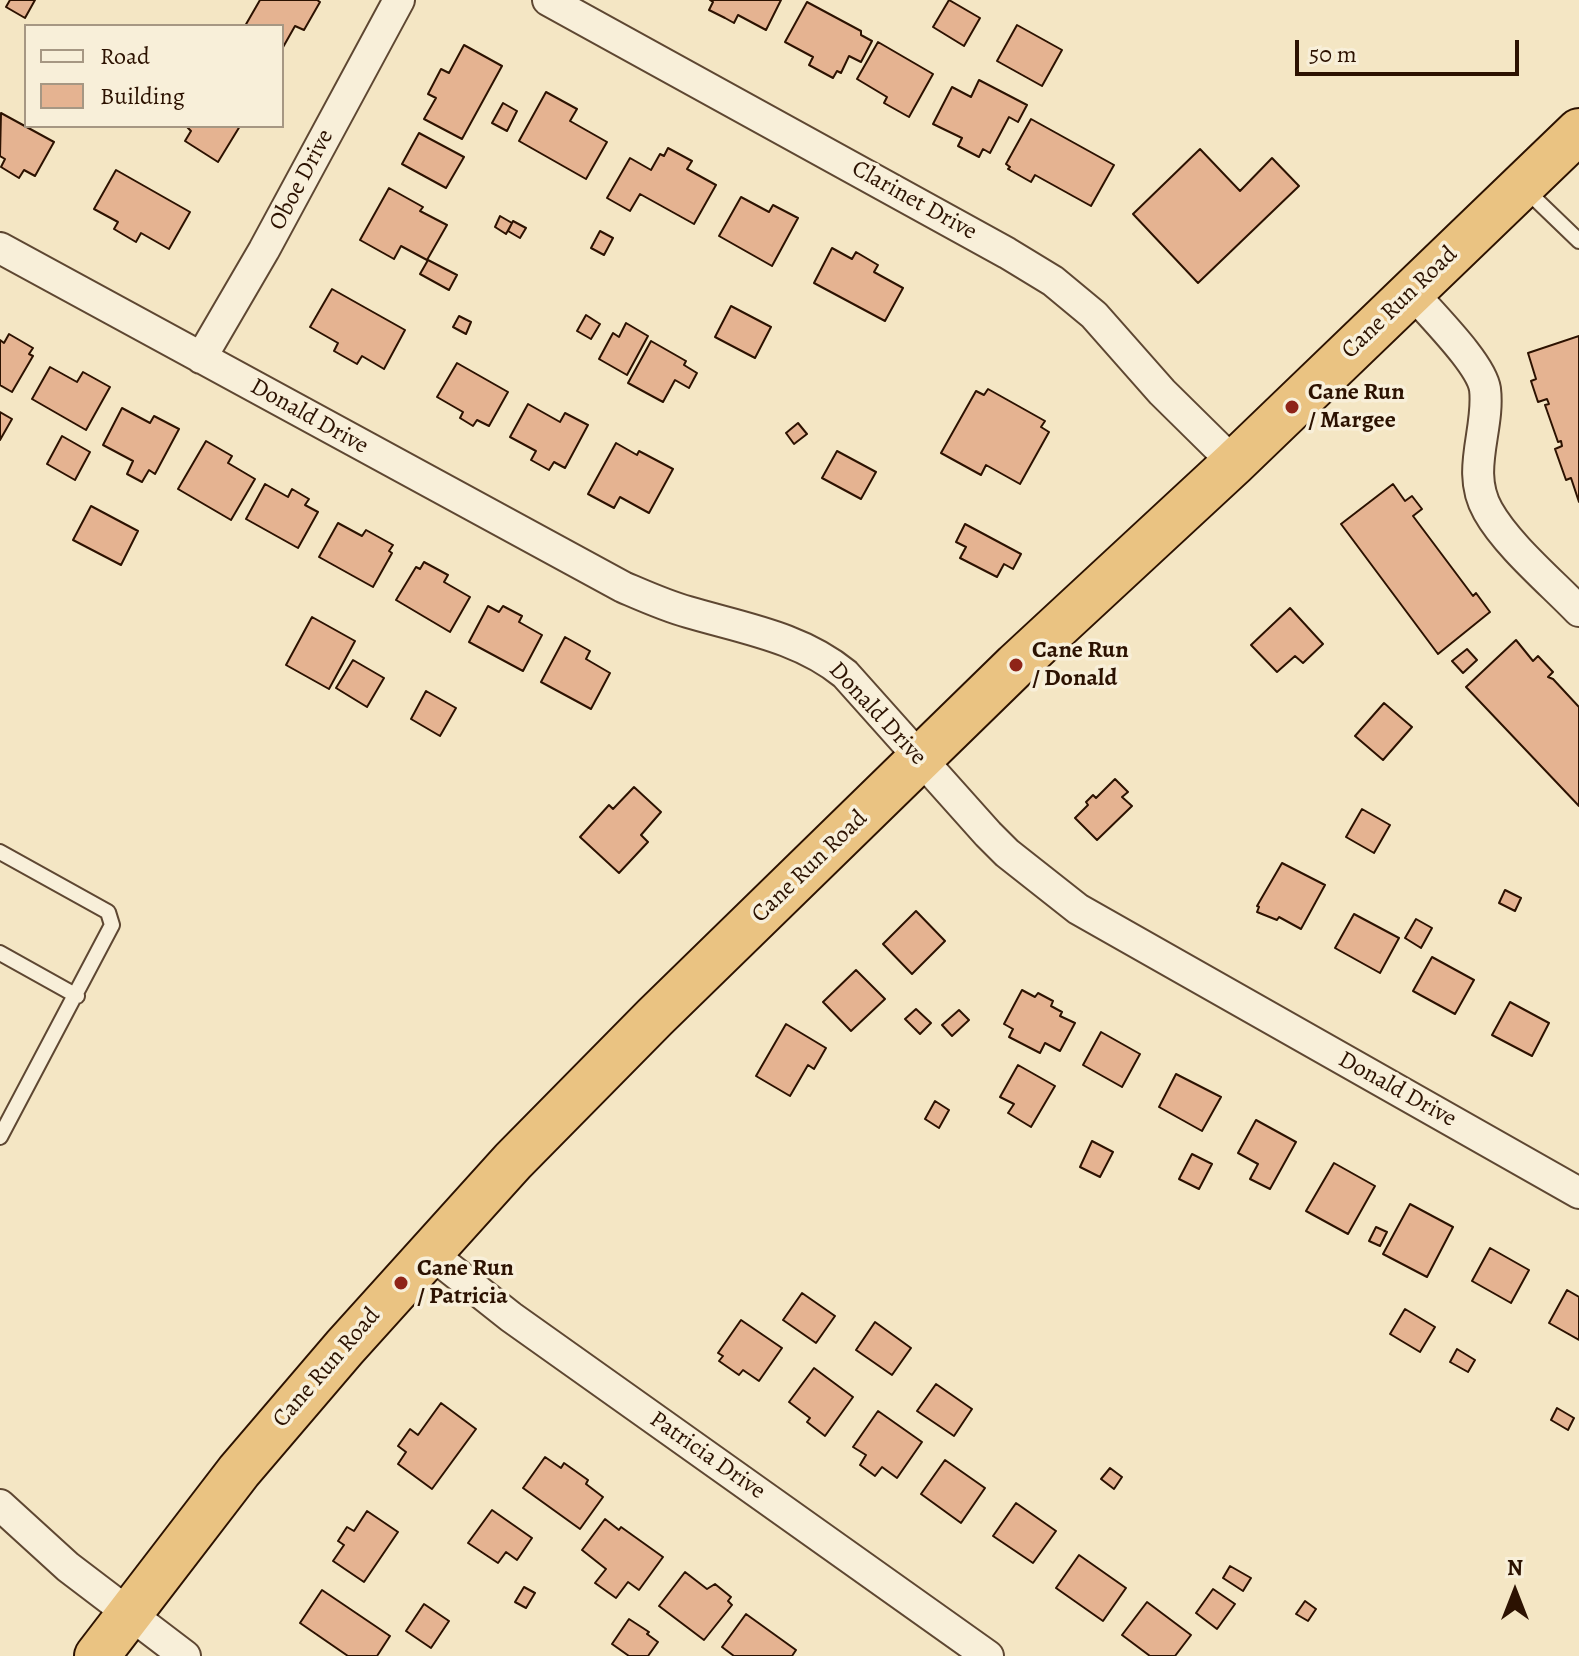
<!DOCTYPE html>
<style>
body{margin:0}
#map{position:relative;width:1579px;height:1656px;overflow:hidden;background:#f4e6c4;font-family:Alegreya,serif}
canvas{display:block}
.legend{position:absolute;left:24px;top:24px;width:260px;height:104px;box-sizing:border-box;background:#f8efd9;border:2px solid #a69783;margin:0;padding:10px 14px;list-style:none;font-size:24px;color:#2c1201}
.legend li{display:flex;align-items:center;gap:16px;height:40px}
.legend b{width:40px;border:2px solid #a69783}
.north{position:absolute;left:1475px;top:1552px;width:80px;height:80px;-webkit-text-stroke:6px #f8efd9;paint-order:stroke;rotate:0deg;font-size:22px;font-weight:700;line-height:32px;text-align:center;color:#2c1201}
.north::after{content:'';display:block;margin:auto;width:28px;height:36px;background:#2c1201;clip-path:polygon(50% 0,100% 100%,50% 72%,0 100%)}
.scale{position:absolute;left:1295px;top:40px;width:224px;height:36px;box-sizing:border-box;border:4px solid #2c1201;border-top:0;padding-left:10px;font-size:24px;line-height:28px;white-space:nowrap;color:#2c1201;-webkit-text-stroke:6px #f8efd9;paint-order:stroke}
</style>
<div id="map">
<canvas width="1579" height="1656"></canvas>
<ul class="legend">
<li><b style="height:10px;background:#f8efd9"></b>Road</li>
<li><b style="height:22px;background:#e5b391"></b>Building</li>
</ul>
<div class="north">N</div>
<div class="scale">50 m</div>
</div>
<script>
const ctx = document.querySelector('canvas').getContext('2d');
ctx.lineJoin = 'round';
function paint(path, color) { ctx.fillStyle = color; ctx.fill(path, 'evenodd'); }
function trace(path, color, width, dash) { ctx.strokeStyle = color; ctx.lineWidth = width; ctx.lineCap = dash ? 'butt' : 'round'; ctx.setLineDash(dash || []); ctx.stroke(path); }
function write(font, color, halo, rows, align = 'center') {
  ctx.font = font + ' Alegreya,serif'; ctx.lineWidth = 7; ctx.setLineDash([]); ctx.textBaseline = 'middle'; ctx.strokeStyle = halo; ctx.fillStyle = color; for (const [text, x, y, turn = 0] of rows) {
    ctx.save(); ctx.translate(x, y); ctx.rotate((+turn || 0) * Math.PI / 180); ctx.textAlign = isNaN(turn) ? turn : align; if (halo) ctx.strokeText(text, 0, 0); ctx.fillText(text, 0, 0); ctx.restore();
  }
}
const building = new Path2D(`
 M10 0H35L25 18 6 7Z
 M260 0H317L320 2 304 30 295 26 282 49V26H245Z
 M710 0H781L766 30 738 15 734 23 725 18 709 10 713 2Z
 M949 0 980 18 964 46 933 27Z
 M807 2 861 31V35L872 41 861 62 849 56 841 73 837 71 833 78 809 65 813 57 785 42Z
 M1017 25 1062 50 1042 86 997 61Z
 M878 42 933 74 909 117 884 103 887 97 857 79Z
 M464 45 502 66 462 139 424 119 436 98 428 94 441 69 449 73Z
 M979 80 1027 105 1018 122 1009 117 990 153 983 149 979 157 958 146 962 138 933 124 952 87 971 97Z
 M546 92 577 109 570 121 607 142 586 179 519 141Z
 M503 103 517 111 507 131 492 123Z
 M1 113 54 142 35 176 24 170 19 178 1 167 5 159 0 156Z
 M1031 119 1114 165 1091 206 1035 175 1031 182 1008 169 1010 167 1006 164Z
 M186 126H240L218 162 185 141 191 131Z
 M419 133 464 157 446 188 402 164Z
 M668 148 692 161 687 169 716 185 694 224 640 194 630 211 607 198 630 158 651 170 660 154 664 156Z
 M1200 149 1240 191 1272 158 1299 186 1198 283 1133 214Z
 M116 170 190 212 169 249 141 233 136 242 114 229 118 222 94 209Z
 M389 188 423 207 420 211 447 225 427 260 401 246 394 259 360 240Z
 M741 197 769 212 773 205 798 218 772 266 719 236Z
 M500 216 512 223 506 234 495 227Z
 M513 221 526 228 520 238 508 231Z
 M600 231 613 238 604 255 591 248Z
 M832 248 852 259 856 252 878 265 874 272 903 288 885 321 814 283Z
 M428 260 457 275 449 290 420 274Z
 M332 289 405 330 384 369 362 356 357 364 334 351 338 343 310 327Z
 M731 306 771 327 755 358 715 337Z
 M586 315 600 324 591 339 577 331Z
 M459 316 471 322 466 334 453 327Z
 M626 323 648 336 627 375 599 359 613 333 619 337Z
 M9 334 33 348 29 354 33 356 12 392 0 385V340L4 343Z
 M1579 336V502L1571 478 1566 480 1555 449 1562 446 1561 441 1558 442 1545 405 1549 404 1547 399 1538 402 1531 381 1536 379 1528 353Z
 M651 341 686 361 684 365 697 373 689 388 675 380 663 402 628 383Z
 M457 363 508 392 489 426 477 420 473 426 460 418 463 412 437 397Z
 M50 367 77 382 83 372 110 387 86 430 32 399Z
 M988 389 1045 421 1041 427 1049 432 1020 484 986 465 981 475 941 453 976 391 984 395Z
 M528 404 560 422 565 413 588 425 565 468 554 462 549 470 531 460 536 451 510 437Z
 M122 408 150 423 154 416 179 429 155 474 149 470 142 482 127 474 133 461 103 445Z
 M0 412 12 419 0 440Z
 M798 423 807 434 794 444 786 433Z
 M62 436 90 452 75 480 47 464Z
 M206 441 232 456 228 463 255 479 231 520 178 489Z
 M616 443 637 455 639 451 673 469 649 513 620 497 614 508 588 494Z
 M837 451 876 472 861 499 822 478Z
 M265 484 288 497 292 489 309 499 305 505 318 512 298 548 246 519Z
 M1393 484 1405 501 1412 496 1422 509 1413 516 1473 596 1476 593 1490 612 1438 654 1341 524Z
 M91 506 138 531 121 565 73 540Z
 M338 523 362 536 366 530 393 545 389 551 392 553 373 587 319 557Z
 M965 524 1021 554 1013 569 1004 564 997 577 960 558 966 547 956 542Z
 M424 562 448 575 444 582 470 597 450 632 396 600 416 567 420 569Z
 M488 606 499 612 503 606 522 616 519 622 542 635 523 671 469 642Z
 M1290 608 1323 644 1303 663 1295 656 1277 672 1251 645Z
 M312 617 355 641 329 689 286 665Z
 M565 637 590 651 586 659 610 673 591 709 541 682Z
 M1516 640 1533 661 1538 656 1553 672 1548 677 1553 679 1579 707V806L1466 687Z
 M1467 649 1477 660 1463 673 1452 661Z
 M353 660 384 678 367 707 336 688Z
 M426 691 456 708 440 736 411 719Z
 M1384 703 1412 727 1383 760 1355 736Z
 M1115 779 1128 792 1122 797 1132 806 1097 840 1075 818 1088 805 1086 802 1093 795 1096 798Z
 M634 787 661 812 641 835 648 842 619 873 580 837 609 805 613 809Z
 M1362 809 1390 825 1374 853 1346 837Z
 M1282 863 1325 885 1301 929 1279 917 1277 920 1257 912 1259 907 1257 906Z
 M1505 890 1521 898 1515 911 1499 903Z
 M916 911 945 941 912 974 883 944Z
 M1354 914 1399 938 1380 973 1335 948Z
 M1416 919 1432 928 1421 948 1405 938Z
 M1432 957 1474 980 1455 1014 1413 991Z
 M856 970 885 999 851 1031 823 1002Z
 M1022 990 1035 997 1038 993 1053 1001 1051 1006 1062 1012 1060 1016 1075 1023 1060 1051 1045 1043 1040 1053 1009 1037 1013 1029 1004 1024Z
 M1510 1002 1549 1023 1532 1056 1492 1035Z
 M916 1009 931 1023 920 1034 905 1019Z
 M959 1010 969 1020 952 1036 942 1025Z
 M786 1024 826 1048 814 1069 808 1065 790 1096 756 1076Z
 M1101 1032 1140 1054 1122 1087 1083 1065Z
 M1018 1065 1055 1086 1031 1127 1008 1113 1014 1104 1000 1097Z
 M1176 1074 1221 1097 1202 1131 1159 1107Z
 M935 1101 949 1110 939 1128 925 1119Z
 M1256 1120 1296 1142 1270 1189 1250 1179 1258 1164 1238 1153Z
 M1092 1141 1113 1152 1100 1177 1080 1167Z
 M1192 1154 1212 1164 1199 1189 1179 1179Z
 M1334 1163 1375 1186 1348 1234 1306 1211Z
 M1410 1204 1453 1227 1427 1277 1383 1254Z
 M1376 1227 1387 1232 1380 1246 1369 1241Z
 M1490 1248 1529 1270 1511 1303 1472 1281Z
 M1567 1290 1579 1297V1340L1549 1323Z
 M802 1293 835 1316 816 1343 783 1320Z
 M1405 1309 1435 1327 1420 1352 1390 1334Z
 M741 1320 782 1348 759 1381 743 1370 739 1375 719 1361 723 1356 718 1353Z
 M875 1322 911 1348 892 1375 856 1350Z
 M1457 1349 1475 1360 1468 1372 1450 1362Z
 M814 1368 853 1397 825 1436 807 1422 810 1418 789 1402Z
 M936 1384 972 1409 954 1436 917 1411Z
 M441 1403 476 1429 432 1489 398 1464 406 1452 398 1446 410 1429 418 1435Z
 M1557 1408 1574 1418 1568 1430 1551 1420Z
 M878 1411 922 1442 897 1478 882 1467 875 1476 860 1465 866 1455 853 1447Z
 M545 1457 561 1468 564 1463 588 1480 586 1484 603 1497 580 1529 523 1488Z
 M945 1460 985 1488 961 1523 921 1494Z
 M1110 1468 1122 1477 1114 1489 1101 1479Z
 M1016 1503 1056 1531 1033 1563 993 1536Z
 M492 1510 532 1538 517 1560 506 1552 498 1563 468 1543Z
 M367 1511 398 1532 364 1582 333 1561 344 1545 338 1541 347 1527 354 1531Z
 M605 1519 619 1530 621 1527 663 1557 639 1590 628 1582 616 1598 595 1583 606 1569 582 1550Z
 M1079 1555 1126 1588 1103 1621 1056 1588Z
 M1230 1566 1251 1578 1243 1591 1223 1578Z
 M685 1572 707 1589 715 1584 731 1597 728 1601 732 1605 704 1640 659 1606Z
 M524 1587 535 1593 526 1608 515 1602Z
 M1213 1589 1235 1604 1217 1629 1196 1613Z
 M322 1590 390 1636 377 1656H348L300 1623Z
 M1305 1601 1316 1609 1308 1621 1296 1614Z
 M1147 1602 1191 1635 1175 1656H1150L1122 1635Z
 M424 1604 449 1621 431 1648 406 1631Z
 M746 1614 796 1650 792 1656H734L722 1647Z
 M629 1619 649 1632 647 1634 658 1642 648 1656H629L612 1644Z`);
paint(building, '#e5b391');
trace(building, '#2c1201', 2);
const service = new Path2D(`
 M1525 189 1579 241
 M0 852 108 912 112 925 0 1137
 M0 953 77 996`);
const minor = new Path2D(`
 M548 0 1007 253 1053 281 1094 315 1162 392 1234 463
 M0 248 623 587C644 596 666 606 688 612 742 628 800 637 845 674L988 834 1007 853 1078 909 1579 1193
 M1412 292C1430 314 1481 363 1485 389 1490 430 1465 471 1488 511 1507 545 1551 582 1579 611
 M201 358 264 250 399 0
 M429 1252 511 1317 988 1656
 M0 1505 68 1567 185 1656`);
const trunk = new Path2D(`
 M97 1656 239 1471 345 1347 513 1161 655 1017 1016 665 1234 463 1579 131`);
trace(service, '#5e4732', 18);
trace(minor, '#5e4732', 34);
trace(trunk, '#2c1201', 48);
trace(service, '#f8efd9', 14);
trace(minor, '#f8efd9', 30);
trace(trunk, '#eac382', 44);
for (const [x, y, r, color] of [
 [1292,407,8,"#8f2418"],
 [1016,665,8,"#8f2418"],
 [401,1283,8,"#8f2418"]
]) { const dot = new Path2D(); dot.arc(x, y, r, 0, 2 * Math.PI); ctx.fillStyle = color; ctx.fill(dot); trace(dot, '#f8efd9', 3); }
write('24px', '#2c1201', '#f8efd9', [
 ["Oboe Drive",302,180,-62],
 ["Clarinet Drive",914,201,29],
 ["Cane Run Road",1400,303,-44],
 ["Donald Drive",309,417,29],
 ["Donald Drive",877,714,47],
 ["Cane Run Road",810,867,-44],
 ["Donald Drive",1397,1090,29],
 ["Cane Run Road",327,1368,-49],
 ["Patricia Drive",707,1456,35]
]);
write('bold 24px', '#2c1201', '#f8efd9', [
 ["Cane Run",1308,393],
 ["/ Margee",1308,421],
 ["Cane Run",1032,651],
 ["/ Donald",1032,679],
 ["Cane Run",417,1269],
 ["/ Patricia",417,1297]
], 'left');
</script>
